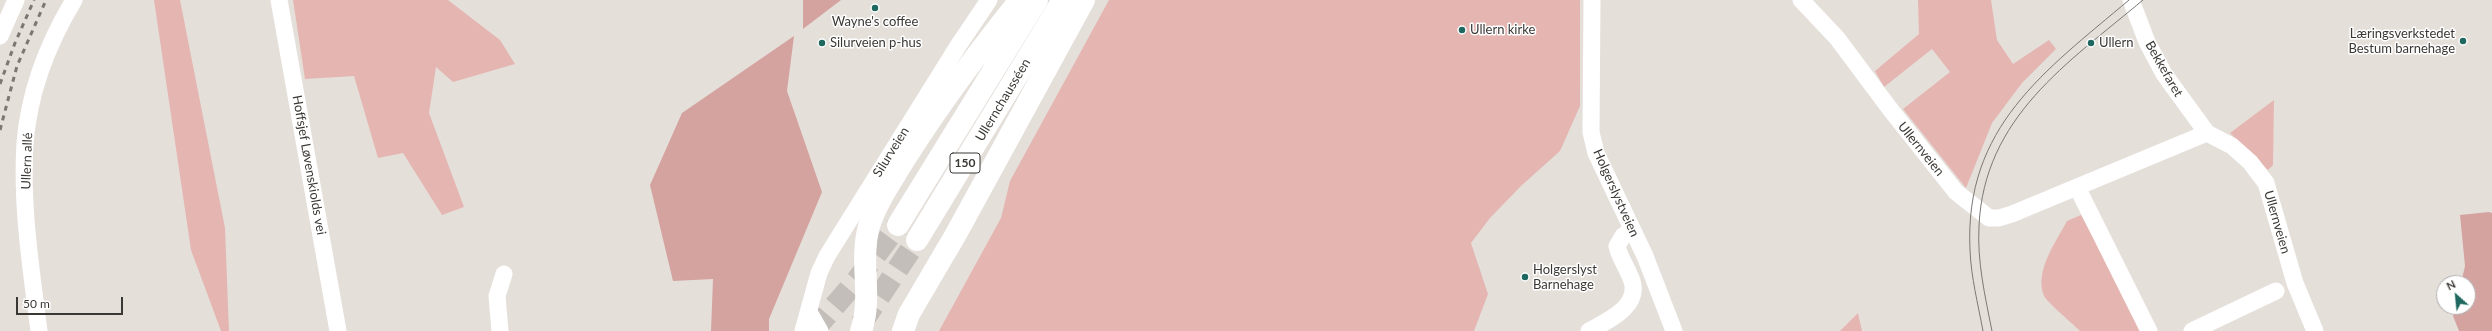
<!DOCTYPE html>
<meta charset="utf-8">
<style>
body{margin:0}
#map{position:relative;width:2492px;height:331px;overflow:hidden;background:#e5dfda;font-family:Lato,sans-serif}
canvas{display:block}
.north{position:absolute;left:2436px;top:275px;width:40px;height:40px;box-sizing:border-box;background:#fff;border:1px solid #b0afae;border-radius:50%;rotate:333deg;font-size:11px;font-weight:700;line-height:16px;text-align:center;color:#3a3835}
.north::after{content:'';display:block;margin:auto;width:14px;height:18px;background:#1e685f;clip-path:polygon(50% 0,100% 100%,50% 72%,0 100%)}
.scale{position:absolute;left:16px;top:297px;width:107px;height:18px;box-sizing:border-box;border:2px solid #3a3835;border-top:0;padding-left:5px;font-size:12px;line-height:14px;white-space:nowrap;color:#3a3835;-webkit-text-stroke:3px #fff;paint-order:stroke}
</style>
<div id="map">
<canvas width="2492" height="331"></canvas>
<div class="north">N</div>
<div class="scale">50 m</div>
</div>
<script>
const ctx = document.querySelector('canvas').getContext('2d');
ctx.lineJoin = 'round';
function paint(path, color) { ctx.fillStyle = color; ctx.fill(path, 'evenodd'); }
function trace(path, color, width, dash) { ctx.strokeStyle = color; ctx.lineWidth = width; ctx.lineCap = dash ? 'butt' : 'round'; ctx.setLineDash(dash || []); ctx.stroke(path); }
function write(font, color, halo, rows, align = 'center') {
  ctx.font = font + ' Lato,sans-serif'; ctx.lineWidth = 3; ctx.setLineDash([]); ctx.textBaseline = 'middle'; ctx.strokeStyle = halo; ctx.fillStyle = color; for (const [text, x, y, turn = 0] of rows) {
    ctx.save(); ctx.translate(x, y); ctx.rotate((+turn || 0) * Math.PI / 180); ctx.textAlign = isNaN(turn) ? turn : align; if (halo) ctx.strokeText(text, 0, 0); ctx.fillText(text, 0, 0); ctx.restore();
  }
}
paint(new Path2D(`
 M154 0H180L225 228 229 331H221L191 250Z
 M293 0H448L500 40 515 64 453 82 436 67 429 113 464 207 442 215 403 153 378 158 354 76 305 79Z
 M1109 0H1580V106L1560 151 1521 186 1490 218 1471 243 1488 294 1474 331H939L1001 218 1010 181Z
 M1918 0H1991L1997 40 2013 64 2049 40 2056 49 2022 83 1992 123 1966 188 1903 109 1950 72 1932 49 1884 87 1875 71 1919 34Z
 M2274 100 2273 165 2268 170 2230 133Z
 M2081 215 2144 331H2080C2073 324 2048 303 2044 296 2034 271 2056 242 2067 221Z
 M1858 313 1862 331H1840Z`), '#e5b5b2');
paint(new Path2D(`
 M803 0H841L803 29Z
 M794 36 787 91 822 192 769 319V331H711L713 279 673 281 650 185 682 113Z
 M2489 212 2492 213V331H2459L2453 316 2455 307H2468V283H2461L2465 266 2460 215Z`), '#d4a3a0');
trace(new Path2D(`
 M861 324 917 240
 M813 331 857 280 898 225`), '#c3beb9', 22, [22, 11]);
trace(new Path2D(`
 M279 0 338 331
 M1592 0 1591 132 1596 153 1645 256 1674 331
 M1801 0 1837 38 1890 109 1956 192 1989 218H1999L2012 214 2207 133 2232 146 2250 162 2266 183 2295 283 2315 331
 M2131 0 2147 42 2164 74 2207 133
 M0 36 16 0
 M2077 187 2149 331
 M809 312 820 331
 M39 331C31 269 21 205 25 143 29 93 48 43 74 0
 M500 331 497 296 504 274
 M803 331 819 273 827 256 958 46 989 0
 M1589 331C1607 321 1640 307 1632 281 1628 269 1620 259 1617 246L1623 236 1632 229
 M2192 331 2276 291`), '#fff', 17);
trace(new Path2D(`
 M898 225 1037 0
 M917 240 1063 0
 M861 331C873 296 859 263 869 226 877 201 893 179 906 157 941 102 979 51 1020 0
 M903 331 909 314 956 234 1084 0`), '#fff', 22);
trace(new Path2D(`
 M1983 331C1978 304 1971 277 1970 250 1964 127 2045 71 2129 0
 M1992 331C1985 296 1977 261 1979 226 1984 117 2068 63 2143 0`), '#7b7874', 1);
trace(new Path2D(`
 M0 84 15 43 34 0
 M0 130 17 66 46 0`), '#7b7874', 3, [5, 5]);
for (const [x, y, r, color] of [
 [875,8,4,"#1e685f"],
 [1462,30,4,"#1e685f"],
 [2463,41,4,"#1e685f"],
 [822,43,4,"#1e685f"],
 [2091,43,4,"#1e685f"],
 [1525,277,4,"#1e685f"]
]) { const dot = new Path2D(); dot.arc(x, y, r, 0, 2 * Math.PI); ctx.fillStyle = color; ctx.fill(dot); trace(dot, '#fff', 1.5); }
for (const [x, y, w] of [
 [965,163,30]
]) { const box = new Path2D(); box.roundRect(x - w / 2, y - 10, w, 20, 3); ctx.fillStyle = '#fff'; ctx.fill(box); trace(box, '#3a3835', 1); }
write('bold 12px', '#3a3835', null, [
 ["150",965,163]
]);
write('13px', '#3a3835', '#fff', [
 ["Wayne's coffee",875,22,"center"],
 ["Ullern kirke",1470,30],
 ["Læringsverkstedet",2455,34,"right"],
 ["Bestum barnehage",2455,49,"right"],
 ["Silurveien p-hus",830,43],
 ["Ullern",2099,43],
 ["Holgerslyst",1533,270],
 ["Barnehage",1533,285]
], 'left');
write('13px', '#3a3835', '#fff', [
 ["Bekkefaret",2164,69,60],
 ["Ullernchausséen",1003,100,-59],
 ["Ullernveien",1921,149,51],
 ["Silurveien",891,152,-58],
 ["Ullern allé",27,161,-88],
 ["Hoffsjef Løvenskiolds vei",309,165,80],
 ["Holgerslystveien",1616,193,66],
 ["Ullernveien",2277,222,74]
]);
</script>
